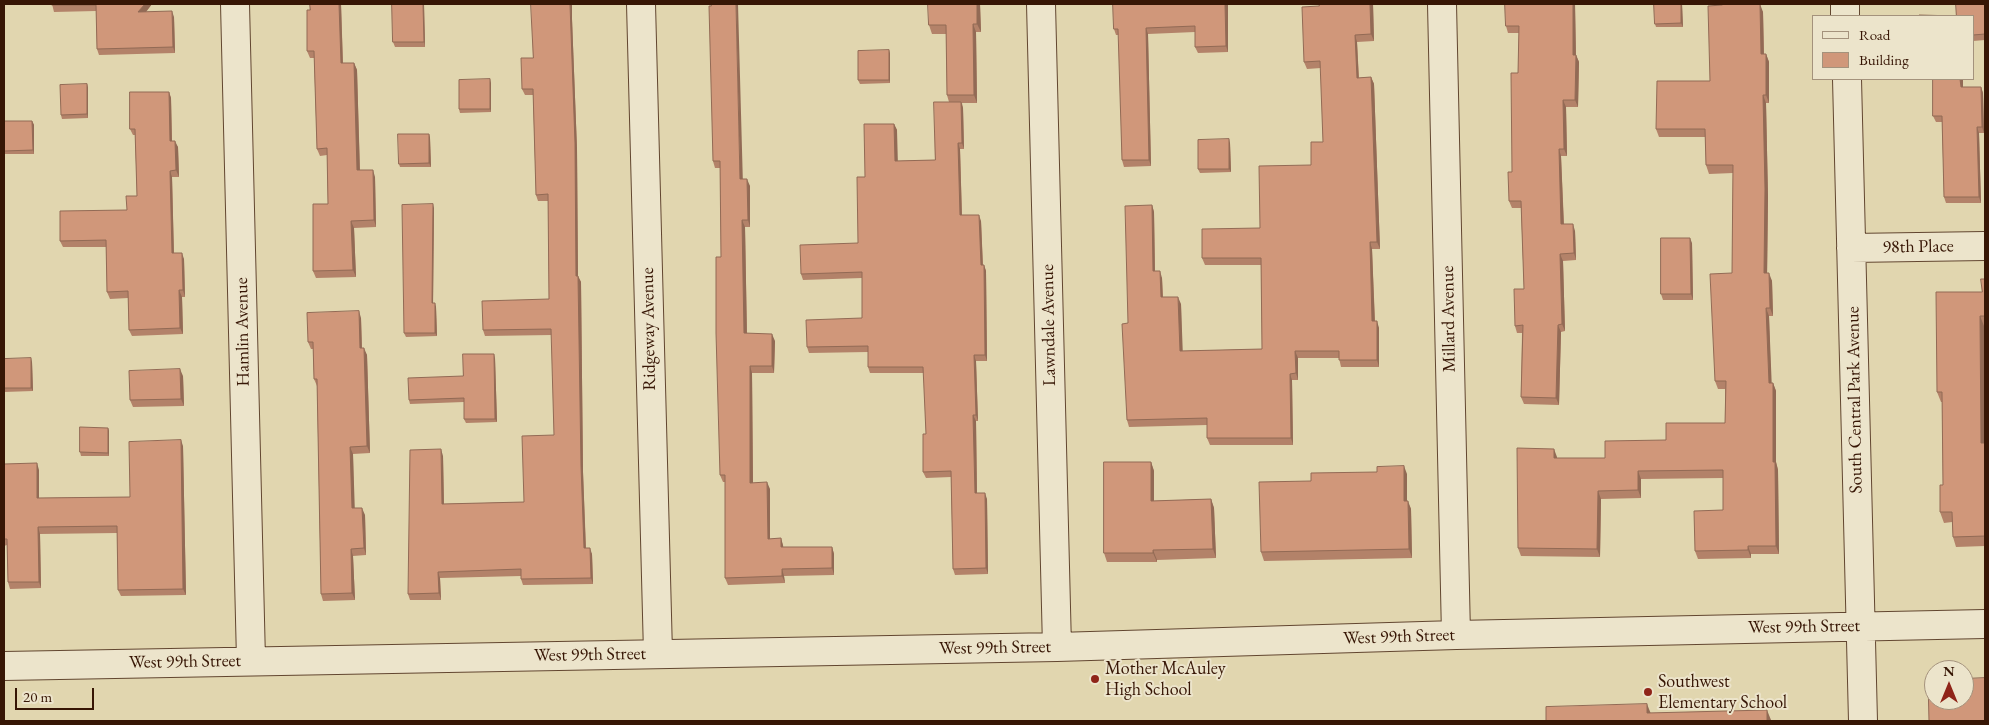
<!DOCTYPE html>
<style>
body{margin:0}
#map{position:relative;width:1989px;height:725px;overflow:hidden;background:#e1d6af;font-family:"EB Garamond",serif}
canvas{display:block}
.frame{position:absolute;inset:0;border:5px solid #371605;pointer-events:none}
.legend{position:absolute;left:1812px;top:15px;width:162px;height:65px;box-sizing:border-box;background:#ece4cb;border:1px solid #a4927c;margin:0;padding:6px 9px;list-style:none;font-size:15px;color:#371605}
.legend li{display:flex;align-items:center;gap:10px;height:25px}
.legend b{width:25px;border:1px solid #a4927c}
.north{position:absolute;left:1924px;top:660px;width:50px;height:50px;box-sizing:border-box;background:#ece4cb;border:1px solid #a4927c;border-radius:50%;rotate:0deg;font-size:14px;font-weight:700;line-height:20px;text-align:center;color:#371605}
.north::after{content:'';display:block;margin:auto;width:18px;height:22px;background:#8f2418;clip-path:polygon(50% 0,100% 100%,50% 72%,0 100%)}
.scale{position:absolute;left:15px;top:688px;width:79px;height:22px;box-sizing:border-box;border:2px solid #371605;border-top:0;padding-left:6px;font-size:15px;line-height:18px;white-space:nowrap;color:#371605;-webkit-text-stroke:4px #ece4cb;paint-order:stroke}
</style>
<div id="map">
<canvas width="1989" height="725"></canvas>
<div class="frame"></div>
<ul class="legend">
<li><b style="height:6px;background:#ece4cb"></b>Road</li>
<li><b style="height:14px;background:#d0977a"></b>Building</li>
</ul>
<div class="north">N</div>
<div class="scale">20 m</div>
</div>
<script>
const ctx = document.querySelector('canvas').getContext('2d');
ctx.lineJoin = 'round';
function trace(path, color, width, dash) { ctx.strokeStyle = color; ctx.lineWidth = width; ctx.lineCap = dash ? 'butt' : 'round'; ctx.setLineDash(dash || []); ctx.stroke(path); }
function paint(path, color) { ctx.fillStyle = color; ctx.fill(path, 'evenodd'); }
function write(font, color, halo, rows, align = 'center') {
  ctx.font = font + ' "EB Garamond",serif'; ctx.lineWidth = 4; ctx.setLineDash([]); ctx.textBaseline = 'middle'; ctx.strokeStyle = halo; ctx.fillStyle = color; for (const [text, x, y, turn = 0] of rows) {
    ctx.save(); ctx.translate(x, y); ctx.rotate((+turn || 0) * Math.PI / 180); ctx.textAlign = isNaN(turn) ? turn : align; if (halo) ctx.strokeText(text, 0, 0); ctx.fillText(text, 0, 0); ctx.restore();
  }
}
const minor = new Path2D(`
 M235 4 251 660
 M641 4 658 653
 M1041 4 1057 647
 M1442 4 1456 635
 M1845 4V16
 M1847 79 1863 721
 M1851 248 1985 246
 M4 666 1057 647 1456 635 1985 624`);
trace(minor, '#624630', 30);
trace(minor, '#ece4cb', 28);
paint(new Path2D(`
 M52 4H152L146 12 174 17 175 53 99 55 97 49 96 11 54 12Z
 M310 4H341L343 63H354L357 70 360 170 375 177 376 227 354 228 356 277 316 278 313 271 328 204 327 155 320 156 317 149 314 58H310L307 51Z
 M392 4H424L425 47H395L393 42Z
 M980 4 981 32H976L977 103H962L963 108 964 149H960L962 215 981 221 983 265H984L986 271 987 361H976L978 421H976L977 493 987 499 988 574 955 575 953 569 951 477 926 478 923 472 926 434 924 373H870L868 367V352L809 353 807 347 862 318V278L803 280 801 274 858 243 865 177 894 124 897 130V161L935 160 949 102 947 95 946 34H932L929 25Z
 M1113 4H1228V52L1198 53 1195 47V32L1148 34 1151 166 1124 167 1122 160 1119 35H1116L1114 29Z
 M1373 4 1374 41 1357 42 1359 78 1371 77 1374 84 1380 249H1372L1375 321 1379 328V367H1341L1339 358H1298V380H1292L1293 445H1210L1207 438V425L1129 427 1127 420 1128 323 1152 205 1154 212 1155 271 1162 278 1163 297 1181 304 1182 351 1262 349 1261 265H1205L1202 258 1260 228 1311 165 1323 142 1321 68 1307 69 1304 62Z
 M1505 4H1575L1576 55 1579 62 1578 107H1566L1567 156H1561L1564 224 1575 231 1576 260 1563 261 1565 331 1561 332 1559 405 1524 404 1521 397 1522 333H1517L1515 326 1524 289 1521 208H1512L1509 201 1512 172 1518 73 1519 33H1508L1506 26Z
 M1654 4H1682L1683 27H1656L1655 24Z
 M1722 4H1756L1763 12 1764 54H1766L1769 62V103H1766L1768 197 1767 273 1772 281 1773 316H1769L1771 383H1773L1776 391V462L1778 470 1779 554H1751V558L1698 559 1695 551 1723 510V478L1641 479V498L1601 499 1600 557 1521 556 1518 548 1557 458H1605L1725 423V389H1718L1715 381 1732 273 1733 173 1709 174 1706 165 1705 137H1659L1656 129 1710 81Z
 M1985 4V40L1973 41V16H1956Z
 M711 6 742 179 750 186V227H745L747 334 775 341 774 373H752L753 483 770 489V539L781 538 783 547H832L834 554V575L784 576 785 583 728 585 725 578V482H723L720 475 721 257 720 168H715L713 161Z
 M572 19 577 149 578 276 581 282 583 472 586 548 592 554 593 584 523 585 521 579V576L440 578 441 600H410L408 594 443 456 444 504 524 502 554 435 552 335 485 336 483 330 549 299 548 201H538L536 195 533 95H525L522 89 533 58Z
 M889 50 890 54V83L860 84 858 80Z
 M1933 79H1963V87H1981L1983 93 1984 133H1979L1981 203H1946L1944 197 1942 122H1936L1933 116Z
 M491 83V112L460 113 459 109Z
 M87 84 88 88V118L62 119 61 115Z
 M169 92 171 98 172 141 178 147 179 177H172L174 253 184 259 185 297H182L183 334 132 336 129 330 128 298 110 299 107 292 106 247H63L60 241 127 210 137 196 135 135H133L130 129Z
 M4 121H32L34 125V154H4Z
 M429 134 430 138 431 167H400L399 164Z
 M1230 143 1231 172 1200 173 1198 169Z
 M434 208 433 303 436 307 437 336 406 337 404 333Z
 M1692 243 1693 300H1663L1661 294Z
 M1985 279V326H1984V443H1985V546L1956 547 1953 537 1952 522 1944 523 1940 512 1943 485 1942 402H1941L1937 392 1982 292Z
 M361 318 362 348 367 355 370 453 353 454 354 508 365 515 366 555 353 556 355 600 323 601 321 594 317 386 314 379 313 349H311L308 342Z
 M495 358 497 422 466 423 464 419V402L410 404 409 400 463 376Z
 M4 359 32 362 33 391 4 392Z
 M183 376 184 406 133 407 130 400Z
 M108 428 109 431V456H81L80 452Z
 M183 446 186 595 121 596 118 590 117 533 40 534 41 588 10 589 8 582 7 545 4 546V464L39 470V498L130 497Z
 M1151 462 1154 471V501L1211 499 1214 508 1216 558 1157 560V562H1107L1104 553Z
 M1407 474V501L1411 509 1412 558 1264 561 1261 552 1311 481Z`), '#b38269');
paint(new Path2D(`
 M145 4H152L141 18 138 12Z
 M339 4H341L343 70 341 63Z
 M423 4H424L425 47 424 42Z
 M570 4H572V19L577 149 578 282 576 276Z
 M736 4H738L743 186 740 179Z
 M977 4H980L981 32 977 24Z
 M1225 4H1228V52L1226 46Z
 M1370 4H1373L1374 41 1371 34Z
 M1573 4H1575L1576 62 1573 55Z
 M1681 4H1682L1683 27 1681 23Z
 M1760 4 1763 12 1764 62 1761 54Z
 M172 11 174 17 175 53 173 47Z
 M973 24 976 32 977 103 974 95Z
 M1146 28 1148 34 1151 166 1149 160Z
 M1355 35 1357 42 1359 85 1357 78Z
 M889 50 890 54V83L889 80Z
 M1766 54 1769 62V103L1766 95Z
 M1576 55 1579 62 1578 107 1575 100Z
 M354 63 357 70 360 177 357 170Z
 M1371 77 1374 84 1380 249 1377 242Z
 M490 79 491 83V112L490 109Z
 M1960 79H1963V93L1961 87Z
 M87 84 88 88V118L87 114Z
 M1981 87 1983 93 1984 133 1982 127Z
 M169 92 171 98 172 147 170 141Z
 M1763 95 1766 103 1768 197 1767 281 1764 273Z
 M1563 100 1566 107 1567 156 1564 149Z
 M961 102 963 108 964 149 962 143Z
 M32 121 34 125V154L33 150Z
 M894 124 897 130 898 167 895 161Z
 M1977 127 1979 133 1981 203 1979 197Z
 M429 134 430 138 431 167 429 163Z
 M1229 139 1230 143 1231 172 1229 169Z
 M175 141 178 147 179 177 176 170Z
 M958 143 960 149 962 221 960 215Z
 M1559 149 1561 156 1564 231 1561 224Z
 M373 170 375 177 376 227 374 220Z
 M170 171 172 177 174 259 172 253Z
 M747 179 750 186V227L748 220Z
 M433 204 434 208 433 307 432 303Z
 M1152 205 1154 212 1155 278 1153 271Z
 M979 215 981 221 983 271 981 265Z
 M742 220 745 227 747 340 744 333Z
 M351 221 354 228 356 277 353 270Z
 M1573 224 1575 231 1576 260 1574 253Z
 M1690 238 1692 243 1693 300 1691 294Z
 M1370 242 1372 249 1375 328 1372 321Z
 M182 253 184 259 185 297 183 290Z
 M1560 254 1563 261 1565 331 1562 324Z
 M984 265 986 271 987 361 985 355Z
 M1160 271 1162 278 1163 304 1161 297Z
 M1769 273 1772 281 1773 316 1770 308Z
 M578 276 581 282 583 472 586 554 584 548 581 466Z
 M179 290 182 297 183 334 180 328Z
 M1178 297 1181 304 1183 358 1180 351Z
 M435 303 436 307 437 336 435 333Z
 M1766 308 1769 316 1772 391 1769 383Z
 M359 311 361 318 362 355 360 348Z
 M1980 316 1984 326V453L1981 443Z
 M1377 321 1379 328V367L1377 360Z
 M1558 325 1561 332 1559 405 1556 398Z
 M772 334 775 341 774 373 772 366Z
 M364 348 367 355 370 453 367 446Z
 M1295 351 1298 358V380L1296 373Z
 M494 354 495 358 497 422 495 419Z
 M974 355 976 361 978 421 976 415Z
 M31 358 32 362 33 391 31 388Z
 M750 366 752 373 753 489 750 483Z
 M180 369 183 376 184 406 181 399Z
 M1290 374 1292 380 1293 445 1291 438Z
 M1773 383 1776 391V462L1778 470 1779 554 1776 546 1773 462Z
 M973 415 976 421 977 499 975 493Z
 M108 428 109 431V456L108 453Z
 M181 440 183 446 186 595 183 589Z
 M350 447 353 454 355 515 352 508Z
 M441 449 443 456 444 510 442 504Z
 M1554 449 1557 457V466L1554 458Z
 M1151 462 1154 471V510L1151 501Z
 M37 463 39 470V505L37 498Z
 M1404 466 1407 474V509L1404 501Z
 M1638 471 1641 479V498L1638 490Z
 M767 482 770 489V546L768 539Z
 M1598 491 1601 499 1600 557 1597 549Z
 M985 493 987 499 988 574 986 568Z
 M1211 499 1214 508 1216 558 1213 549Z
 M1408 501 1411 509 1412 558 1409 549Z
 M362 508 365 515 366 555 364 548Z
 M38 527 40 534 41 588 39 582Z
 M781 538 783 545 784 554 781 547Z
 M1748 546 1751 554V558L1748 550Z
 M832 547 834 554V575L832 568Z
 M590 548 592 554 593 584 591 578Z
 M351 549 353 556 355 600 352 593Z
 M1153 550 1157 560V562L1153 553Z
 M782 569 784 576 785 583 782 576Z
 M438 572 440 578 441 600 439 593Z
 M1647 704 1651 714 1647 713Z
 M1767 710 1771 720V721H1767Z`), '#926a55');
const building = new Path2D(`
 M52 4H145L138 12 172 11 173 47 97 49 96 5H52Z
 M310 4H339L341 63H354L357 170H373L374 220 351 221 353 270 313 271V204H328L327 148 317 149 314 51H307V10H310Z
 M392 4H423L424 42H393Z
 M531 4H570L575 143 576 276H578L581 466 584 548H590L591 578 521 579V569L438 572 439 593 408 594 410 450 441 449 442 504 524 502 522 436 554 435 551 329 483 330 482 301 549 299 548 194 536 195 533 89H522L521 58H533Z
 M711 4H736L740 179H747L748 220H742L744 333 772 334V366H750V483L767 482 768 539 781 538V547H832V568L782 569V576L725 578V475H720L716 333V257H721L720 161H713L709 6H711Z
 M928 4H977V24H973L974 95H947L946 25H929Z
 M1113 4H1225L1226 46 1195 47V26L1146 28 1149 160H1122L1118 29H1114Z
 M1319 4H1370L1371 34 1355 35 1357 78 1371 77 1377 242H1370L1372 321H1377V360H1339V351H1295L1296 373 1290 374 1291 438H1207V418L1127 420 1122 324 1128 323 1125 206 1152 205 1153 271H1160L1161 297H1178L1180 351 1262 349 1261 258H1202V229L1260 228 1259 166 1311 165V142H1323L1320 61 1304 62 1302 7 1319 6Z
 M1505 4H1573V55H1576L1575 100H1563L1564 149H1559L1561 224H1573L1574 253 1560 254 1562 324 1558 325 1556 398 1521 397 1523 325 1515 326 1514 289H1524L1521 201H1509L1508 172H1512L1511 73H1518L1519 26H1506Z
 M1654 4H1681V23L1655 24Z
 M1722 4H1760L1761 54H1766V95H1763L1765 189 1764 273H1769L1770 308H1766L1769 383H1773V462H1775L1776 546H1748V550L1695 551 1694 511 1723 510V470L1638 471V490L1598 491 1597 549 1518 548 1517 448 1554 449V458H1605V441L1666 440V423H1725L1726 381H1715L1710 274 1732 273 1733 165H1706L1705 129H1656L1657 81H1710L1708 6 1722 5Z
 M1956 4H1985V34L1973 35V16H1919V15L1956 16Z
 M889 50V80H858V51Z
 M490 79V109H459V80Z
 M1933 79H1960L1961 87H1981L1982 127H1977L1979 197H1944L1942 116H1933Z
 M87 84V114L61 115 60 85Z
 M130 92H169L170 141H175L176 170 170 171 172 253H182L183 290H179L180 328 129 330 128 291 107 292 106 240 60 241V211L127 210 126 196H137L135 129H130Z
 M934 102H961L962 143H958L960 215H979L981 265H984L985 355H974L976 415H973L975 493H985L986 568 953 569 951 471 923 472V434H926L923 367H868V346L807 347 806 320 862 318V272L801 274 800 245 858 243 857 177H865L864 124H894L895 161 935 160Z
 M4 121H32L33 150 4 151Z
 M398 134H429V163L399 164Z
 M1229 139V169H1198V140Z
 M433 204 432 303H435V333H404L402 205Z
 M1661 238H1690L1691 294H1661Z
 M1981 279H1985V316H1980L1981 443H1985V536L1953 537 1952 512H1940V485H1943L1942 392H1937L1936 292H1982Z
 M359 311 360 348H364L367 446 350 447 352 508H362L364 548 351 549 352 593 321 594 317 379H314L313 342H308L307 313Z
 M463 354H494L495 419H464V398L409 400 408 378 463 376Z
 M31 358V388H4V359Z
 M180 369 181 399 130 400 129 371Z
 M80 427 108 428V453L80 452Z
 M181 440 183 589 118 590 117 526 38 527 39 582H8L7 539H4V464L37 463V498L130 497 129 442Z
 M1104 462H1151V501L1211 499 1213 549 1153 550V553H1104Z
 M1404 466V501H1408L1409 549 1261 552 1259 482 1311 481V473L1377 472V467Z
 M1985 678V721H1929L1928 681 1934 680V700H1964V679Z
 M1647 704V713L1767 710V721H1546V707Z`);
paint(building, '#d0977a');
trace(building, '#926a55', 1);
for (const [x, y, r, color] of [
 [1095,679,5,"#8f2418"],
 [1648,692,5,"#8f2418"]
]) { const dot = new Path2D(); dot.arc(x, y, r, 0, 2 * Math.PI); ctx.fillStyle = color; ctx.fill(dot); trace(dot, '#ece4cb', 2); }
write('18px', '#371605', '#ece4cb', [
 ["98th Place",1918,247,-1],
 ["Millard Avenue",1449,319,-91],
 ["Lawndale Avenue",1049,325,-91],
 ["Ridgeway Avenue",649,329,-91],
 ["Hamlin Avenue",243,332,-91],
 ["South Central Park Avenue",1855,400,-91],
 ["West 99th Street",1804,627,-1],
 ["West 99th Street",1399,637,-2],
 ["West 99th Street",995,648,-1],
 ["West 99th Street",590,655,-1],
 ["West 99th Street",185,662,-1]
]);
write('18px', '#371605', '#ece4cb', [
 ["Mother McAuley",1105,669],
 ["High School",1105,690],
 ["Southwest",1658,682],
 ["Elementary School",1658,703]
], 'left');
</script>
